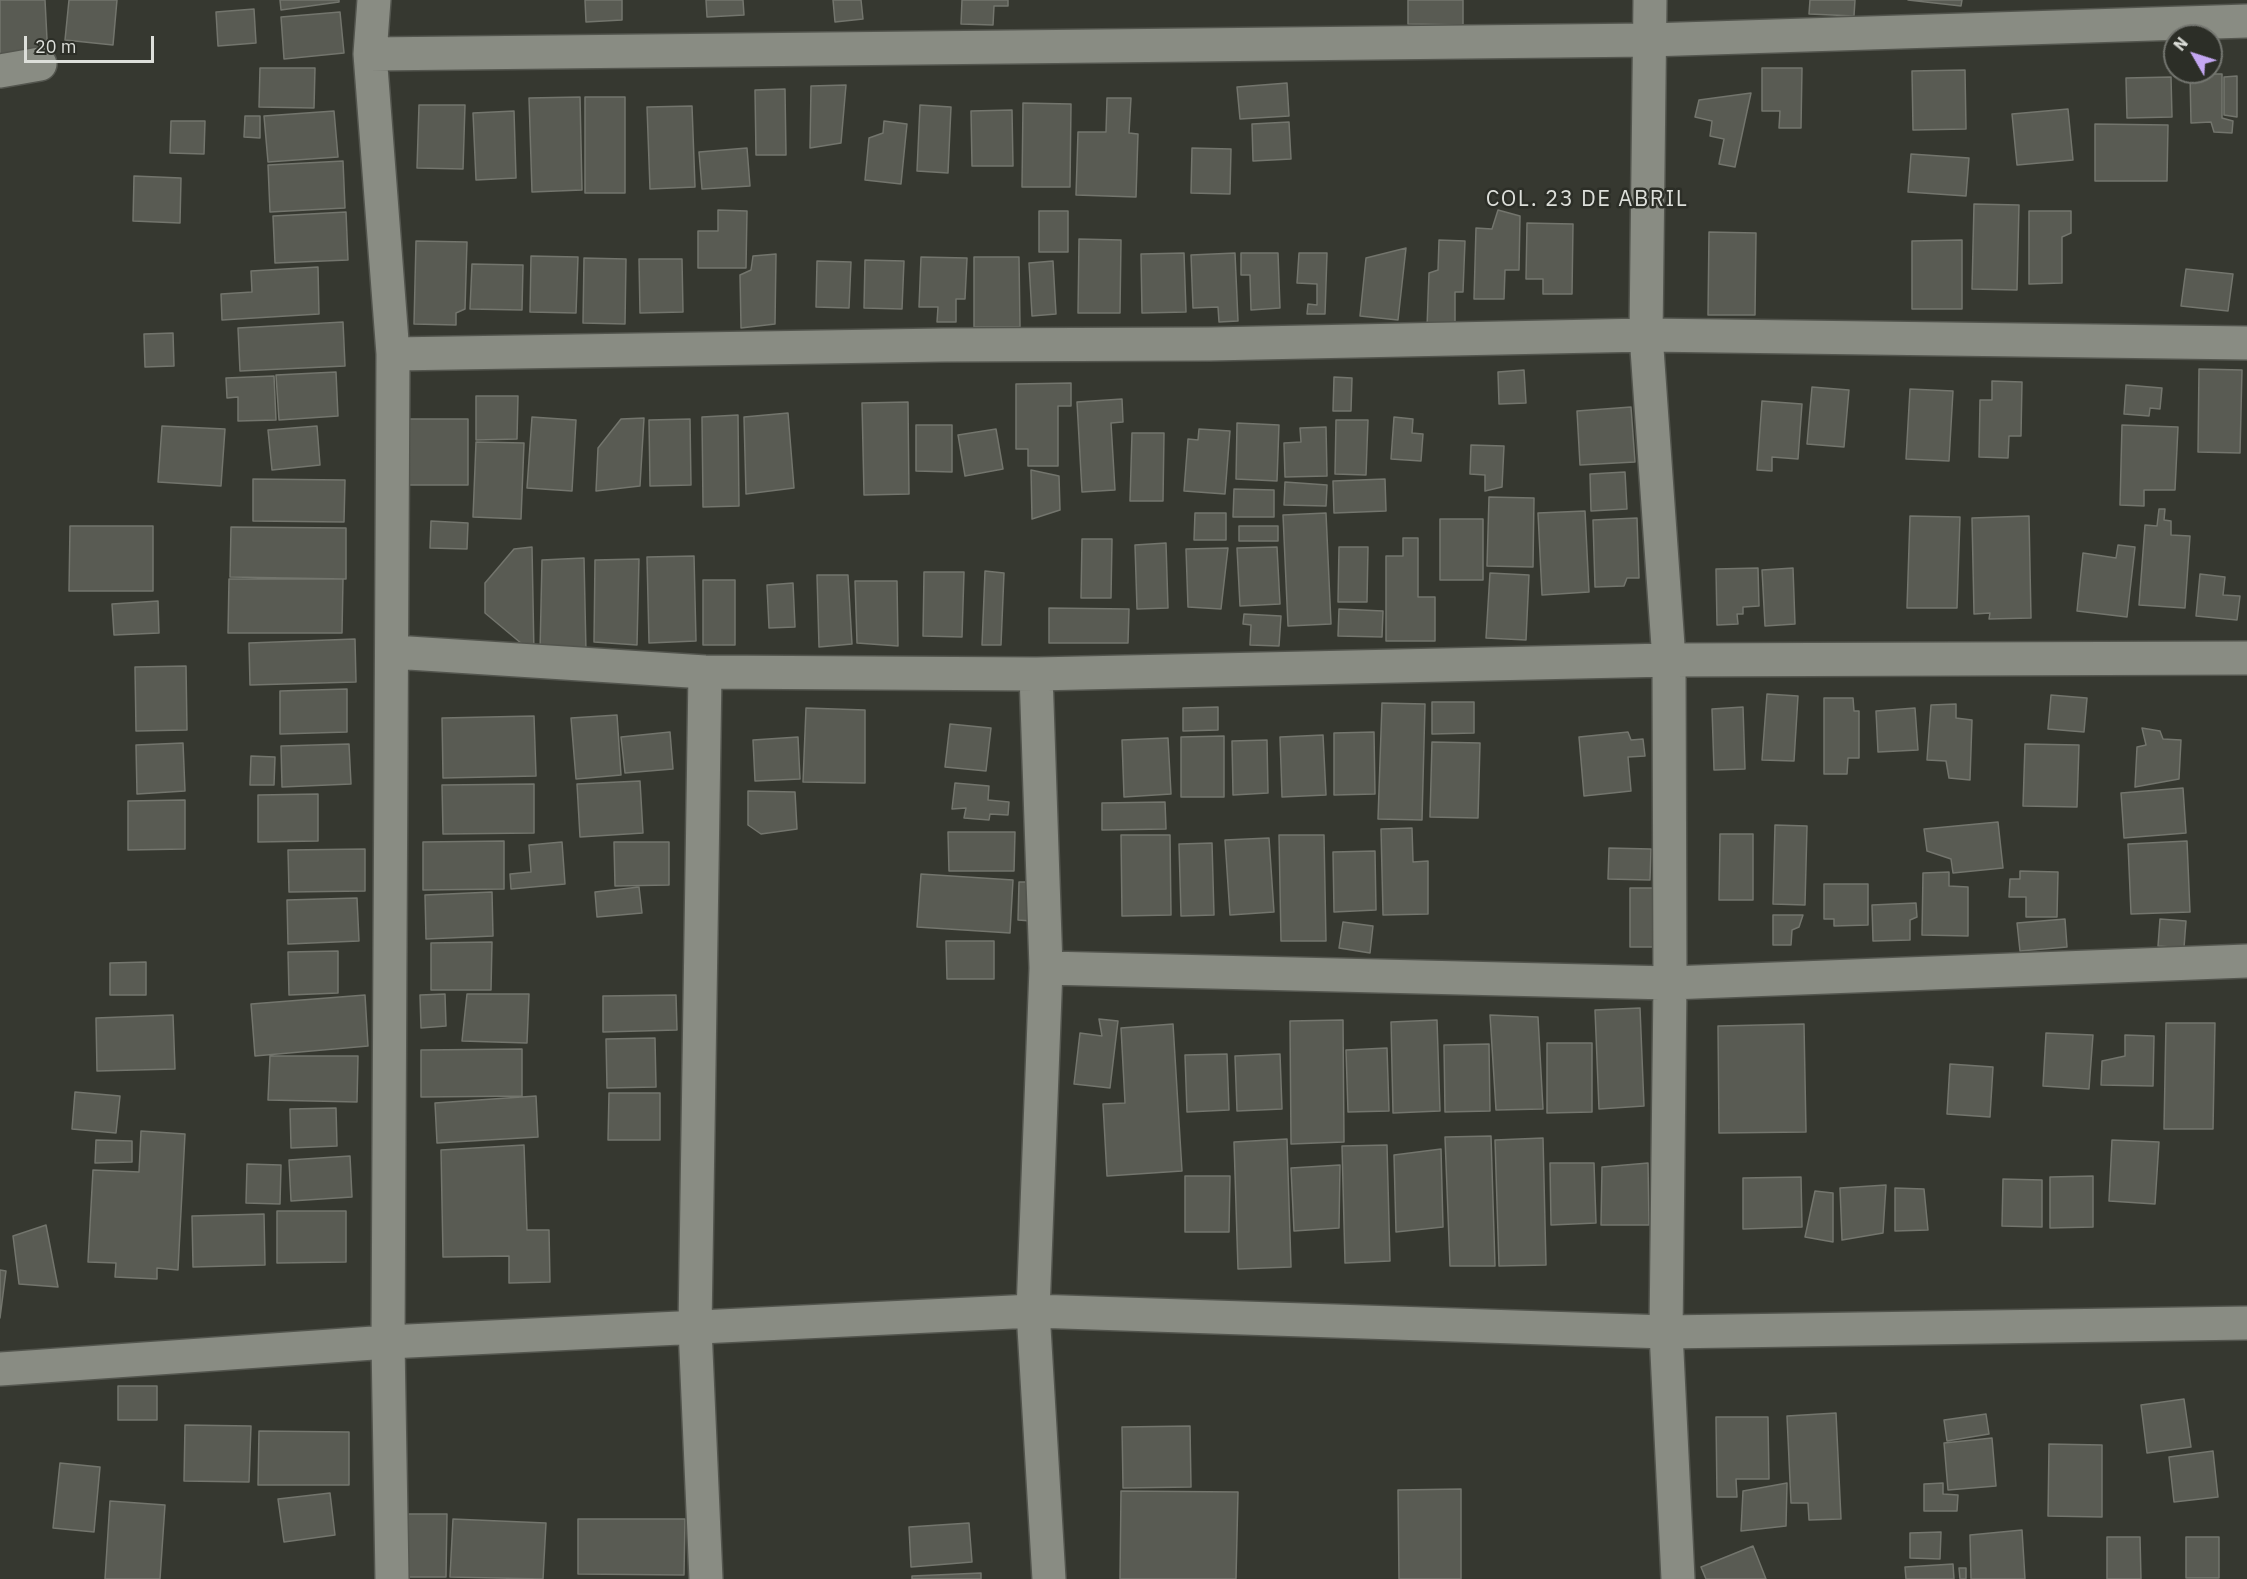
<!DOCTYPE html>
<style>
body{margin:0}
#map{position:relative;width:2247px;height:1579px;overflow:hidden;background:#363830;font-family:"IBM Plex Sans",sans-serif}
canvas{display:block}
.north{position:absolute;left:2163px;top:24px;width:60px;height:60px;box-sizing:border-box;background:#2c2e27;border:2px solid #73756f;border-radius:50%;rotate:309deg;font-size:16px;font-weight:700;line-height:24px;text-align:center;color:#dddfda}
.north::after{content:'';display:block;margin:auto;width:21px;height:27px;background:#c4a7f2;clip-path:polygon(50% 0,100% 100%,50% 72%,0 100%)}
.scale{position:absolute;left:24px;top:36px;width:130px;height:27px;box-sizing:border-box;border:3px solid #dddfda;border-top:0;padding-left:8px;font-size:18px;line-height:21px;white-space:nowrap;color:#dddfda;-webkit-text-stroke:4px #2c2e27;paint-order:stroke}
</style>
<div id="map">
<canvas width="2247" height="1579"></canvas>
<div class="north">N</div>
<div class="scale">20 m</div>
</div>
<script>
const ctx = document.querySelector('canvas').getContext('2d');
ctx.lineJoin = 'round';
function paint(path, color) { ctx.fillStyle = color; ctx.fill(path, 'evenodd'); }
function trace(path, color, width, dash) { ctx.strokeStyle = color; ctx.lineWidth = width; ctx.lineCap = dash ? 'butt' : 'round'; ctx.setLineDash(dash || []); ctx.stroke(path); }
function write(font, color, halo, rows, align = 'center') {
  ctx.font = font + ' "IBM Plex Sans",sans-serif'; ctx.lineWidth = 5; ctx.setLineDash([]); ctx.textBaseline = 'middle'; ctx.strokeStyle = halo; ctx.fillStyle = color; for (const [text, x, y, turn = 0] of rows) {
    ctx.save(); ctx.translate(x, y); ctx.rotate((+turn || 0) * Math.PI / 180); ctx.textAlign = isNaN(turn) ? turn : align; if (halo) ctx.strokeText(text, 0, 0); ctx.fillText(text, 0, 0); ctx.restore();
  }
}
const building = new Path2D(`
 M0 0H45L48 59 0 62Z
 M69 0H117L113 45 65 40Z
 M280 0H339V2L281 10Z
 M585 0H622V20L586 22Z
 M706 0H743L744 15 707 17Z
 M833 0H861L863 19 835 22Z
 M962 0H1008V6H994L993 25 961 24Z
 M1408 0H1463V25L1408 24Z
 M1810 0H1855L1854 16 1809 14Z
 M1908 0H1962L1961 6Z
 M254 9 256 43 218 46 216 12Z
 M340 12 344 53 284 59 281 17Z
 M260 68H315L314 108 259 107Z
 M1762 68H1802L1801 128H1779L1780 111H1762Z
 M1965 70 1966 129 1913 130 1912 71Z
 M2190 74H2222V118L2233 121 2232 133 2214 132 2211 122 2191 123Z
 M2237 76V117L2224 115V77Z
 M2171 77 2172 117 2127 118 2126 78Z
 M1287 83 1289 116 1240 119 1237 87Z
 M846 85 841 143 810 148 811 86Z
 M785 89 786 155H756L755 90Z
 M1751 93 1735 167 1719 164 1724 139 1710 136 1712 121 1695 117 1699 100Z
 M580 97 582 190 532 192 529 98Z
 M585 97H625V193H585Z
 M1107 98H1131L1129 133 1138 134 1136 197 1076 195 1078 132H1106Z
 M1023 103 1071 104 1070 187H1022Z
 M419 105H465L463 169 417 168Z
 M920 105 951 107 948 173 917 171Z
 M692 106 695 187 650 189 647 107Z
 M2068 109 2073 160 2017 165 2012 114Z
 M1012 110 1013 166H972L971 111Z
 M334 111 338 157 268 162 264 116Z
 M514 111 516 178 476 180 473 113Z
 M245 116H260V138L244 137Z
 M171 121H205L204 154 170 153Z
 M884 121 907 124 901 184 865 180 869 138 883 133Z
 M1289 122 1291 159 1253 161 1252 124Z
 M2095 124 2168 125 2167 181H2095Z
 M747 148 750 186 702 189 699 152Z
 M1192 148 1231 149 1230 194 1191 193Z
 M1911 154 1969 158 1966 196 1908 192Z
 M343 161 345 208 270 212 268 165Z
 M134 176 181 178 180 223 133 221Z
 M1974 204 2019 205 2017 290 1972 289Z
 M718 210 747 211 746 268H698V231H718Z
 M1498 210 1520 216 1519 270H1505L1504 299H1474L1476 228 1492 229Z
 M1039 211H1068V252H1039Z
 M2029 211H2071V233L2062 237V283L2029 284Z
 M346 212 348 260 275 263 273 216Z
 M1527 223 1573 224 1572 294H1543V279H1526Z
 M1709 232 1756 233 1755 315H1708Z
 M1079 239 1121 240 1120 313H1078Z
 M1439 240 1465 241 1463 292H1455V328L1427 327 1429 273 1438 270Z
 M1962 240V309H1912V241Z
 M416 241 467 242 465 309 456 313V325L414 324Z
 M1406 248 1398 320 1360 316 1366 258Z
 M1184 253 1186 312 1142 313 1141 254Z
 M1235 253 1238 321 1219 322 1218 307 1193 308 1191 255Z
 M1241 253H1278L1280 308 1251 310 1250 275H1241Z
 M1299 253H1327L1325 314H1307L1308 304 1317 305V284L1297 283Z
 M776 254 775 324 741 328 740 275 751 270 753 256Z
 M531 256 578 257 576 313 530 312Z
 M921 257 967 258 965 299H956V322H937L938 307H919Z
 M974 257H1019L1020 327H974Z
 M584 258 626 259 625 324 583 323Z
 M639 259H682L683 312 640 313Z
 M865 260 904 261 902 309 864 308Z
 M817 261 851 262 849 308 816 307Z
 M1053 261 1056 314 1032 316 1029 263Z
 M472 264 523 265 522 310 470 309Z
 M318 267 319 314 222 320 221 294 252 292 251 271Z
 M2186 269 2233 274 2228 311 2181 306Z
 M343 322 345 366 240 371 238 328Z
 M173 333 174 366 145 367 144 334Z
 M2199 369 2242 370 2240 453 2198 452Z
 M1524 370 1526 403 1499 404 1498 372Z
 M336 372 338 416 279 420 276 375Z
 M274 376 276 420 238 421V397L227 398 226 378Z
 M1334 377 1352 378 1351 411H1333Z
 M1992 381 2022 382 2021 436H2009L2008 458 1979 457 1980 400H1992Z
 M1071 383V406H1058V466H1028V449H1016V384Z
 M2126 385 2162 388 2160 409 2150 408 2149 416 2124 414Z
 M1812 387 1849 390 1844 447 1807 444Z
 M1910 389 1953 391 1949 461 1906 459Z
 M476 396H518L517 439 476 440Z
 M1122 399 1123 422 1111 423 1115 490 1082 492 1077 402Z
 M1762 401 1802 404 1798 459 1772 457V471L1757 470Z
 M908 402 909 494 864 495 862 403Z
 M1631 407 1635 462 1580 465 1577 411Z
 M788 413 794 488 746 494 744 417Z
 M738 415 739 506 703 507 702 417Z
 M532 417 576 420 572 491 527 488Z
 M1394 417 1413 419 1412 433 1423 434 1421 461 1391 459Z
 M644 418 640 486 596 491 598 448 621 419Z
 M402 419H468V485H402Z
 M690 419 691 485 650 486 649 420Z
 M1336 420H1368L1366 475 1335 474Z
 M1237 423 1279 425 1277 481 1236 479Z
 M916 425H952V472L916 471Z
 M2122 425 2178 427 2175 490H2144V506L2120 505Z
 M162 426 225 429 221 486 158 482Z
 M317 426 320 465 272 470 268 430Z
 M1326 427 1327 476 1285 477 1284 443 1301 442 1300 428Z
 M996 429 1003 469 965 476 958 435Z
 M1199 429 1230 431 1225 494 1184 491 1188 439 1198 440Z
 M1132 433H1164L1163 501H1130Z
 M476 442 524 443 521 519 473 517Z
 M1471 445 1504 446 1502 487 1485 491V475L1470 474Z
 M1031 470 1059 476 1060 510 1032 519Z
 M1625 472 1627 509 1591 511 1590 474Z
 M253 479 345 480 344 522 253 521Z
 M1385 479 1386 511 1334 513 1333 481Z
 M1285 482 1327 485 1326 506 1284 505Z
 M1234 489 1274 490V517H1233Z
 M1489 497 1534 498 1533 567 1487 566Z
 M2159 509H2165L2164 520 2171 521V535L2190 536 2185 608 2139 605 2145 525 2157 526Z
 M1585 511 1589 592 1542 595 1538 513Z
 M1195 513H1226V540H1194Z
 M1326 513 1331 624 1288 626 1283 515Z
 M1910 516 1960 517 1957 608H1907Z
 M2029 516 2031 618 1989 619 1990 613 1974 614 1972 518Z
 M1637 518 1639 578H1627L1624 586 1595 587 1593 520Z
 M1440 519H1483V580H1440Z
 M431 521 468 523 467 549 430 548Z
 M70 526H153V591H69Z
 M1239 526H1278V541H1239Z
 M231 527 346 528V579L230 577Z
 M1403 538H1418V597H1435V641H1386V556H1403Z
 M1082 539H1112L1111 598H1081Z
 M1166 543 1168 608 1137 609 1135 545Z
 M2118 545 2135 547 2127 617 2077 611 2083 553 2116 558Z
 M532 547 534 654 485 613V583L514 549Z
 M1277 547 1280 604 1240 606 1237 548Z
 M1339 547H1368L1367 602H1338Z
 M1228 548 1221 609 1188 607 1186 549Z
 M694 556 696 641 649 643 647 557Z
 M584 558 586 652H540L542 560Z
 M639 559 637 645 594 642 595 560Z
 M1758 568 1759 606 1743 607V614H1737L1738 624 1717 625 1716 569Z
 M1793 568 1795 624 1765 626 1762 570Z
 M985 571 1004 573 1001 645H982Z
 M924 572H964L962 637 923 636Z
 M1490 573 1529 575 1526 640 1486 638Z
 M2200 574 2225 577 2223 595 2240 596 2237 620 2196 616Z
 M817 575H848L852 644 819 647Z
 M229 579H343L342 633H228Z
 M703 580H735V645H703Z
 M855 581H897L898 646 857 643Z
 M793 583 795 627 769 628 767 585Z
 M158 601 159 633 114 635 112 604Z
 M1049 608 1129 609 1128 643H1049Z
 M1339 609 1383 611 1382 637 1338 636Z
 M1244 614 1281 616 1279 646 1250 645 1251 625 1243 624Z
 M355 639 356 682 250 685 249 643Z
 M186 666 187 730 136 731 135 667Z
 M347 689V732L280 734V691Z
 M1767 694 1798 696 1794 761 1762 760Z
 M2051 695 2087 698 2084 732 2048 729Z
 M1824 698H1853L1854 711H1859V758H1848L1847 774H1824Z
 M1432 702H1474V733L1432 734Z
 M1382 703 1425 704 1422 820 1378 819Z
 M1956 704V718L1972 720 1970 780 1949 778 1946 761 1927 760 1931 705Z
 M1218 707V730L1183 731V708Z
 M1743 707 1745 769 1714 770 1712 709Z
 M806 708 865 710V783L803 782Z
 M1915 708 1918 750 1878 752 1876 711Z
 M617 715 621 775 576 779 571 718Z
 M534 716 536 776 443 778 442 718Z
 M950 724 991 728 986 771 945 767Z
 M2142 728 2160 731 2163 739 2181 740 2179 779 2135 787 2137 747 2146 745Z
 M670 732 673 769 625 773 621 737Z
 M1374 732 1375 794 1334 795V733Z
 M1628 732 1631 740 1643 739 1645 756 1628 757 1631 791 1584 796 1579 737Z
 M1323 735 1326 795 1282 797 1280 737Z
 M1224 736V797H1181V737Z
 M798 737 800 779 755 781 753 740Z
 M1168 738 1171 794 1124 797 1122 740Z
 M1267 740 1268 793 1233 795 1232 741Z
 M1432 742 1480 743 1478 818 1430 817Z
 M183 743 185 791 137 794 136 745Z
 M349 744 351 784 282 787 281 746Z
 M2025 744 2079 745 2077 807 2023 806Z
 M251 756 275 757 274 785H250Z
 M640 781 643 833 580 837 577 784Z
 M955 783 989 786 988 800 1009 802 1008 815 990 814 989 820 964 818 966 808 952 809Z
 M534 784V833L443 834 442 785Z
 M2183 788 2186 833 2124 838 2121 793Z
 M748 791 795 792 797 829 761 834 748 825Z
 M318 794V841L258 842V795Z
 M185 800V849L128 850V801Z
 M1165 802 1166 829 1102 830V803Z
 M1998 822 2003 868 1953 873 1951 859 1927 851 1924 829Z
 M1775 825 1807 826 1805 905 1773 904Z
 M1412 828 1413 862 1428 861V914L1383 915 1381 829Z
 M948 832H1015L1014 871H949Z
 M1720 834H1753V900H1719Z
 M1121 835H1170L1171 915 1122 916Z
 M1279 835H1324L1326 941H1281Z
 M1269 838 1274 912 1230 915 1225 840Z
 M504 841V889L423 890V842Z
 M2187 841 2190 912 2131 914 2128 844Z
 M562 842 565 884 511 889 510 874 531 872 529 845Z
 M614 842H669V885L615 886Z
 M1212 843 1214 915 1181 916 1179 844Z
 M1609 848 1651 849 1650 880 1608 879Z
 M365 849V891L289 892 288 850Z
 M1375 851 1376 910 1334 912 1333 852Z
 M2020 871 2058 872 2057 917H2026V897H2009L2010 879H2020Z
 M1949 872V886L1968 887V936L1922 935 1923 873Z
 M921 874 1013 880 1010 933 917 927Z
 M1019 882H1032L1031 921 1018 920Z
 M1824 884H1868V925L1834 926V919H1824Z
 M639 887 642 913 597 917 595 892Z
 M1630 888H1661L1660 947H1630Z
 M492 892 493 936 426 939 425 895Z
 M357 898 359 941 288 944 287 900Z
 M1916 903 1917 917 1910 920V940L1873 941 1872 905Z
 M1773 915H1803L1799 927 1792 930 1791 945H1773Z
 M2065 919 2067 947 2020 951 2017 923Z
 M2160 919 2186 921 2184 948 2158 946Z
 M1343 922 1373 926 1370 953 1339 948Z
 M946 941H994V979H947Z
 M492 942 491 990H431V943Z
 M338 951V993L289 995 288 952Z
 M146 962V995H110V963Z
 M445 994 446 1026 421 1028 420 995Z
 M467 994H529L527 1043 462 1041Z
 M365 995 368 1046 255 1056 251 1004Z
 M676 995 677 1030 603 1032V996Z
 M1640 1008 1644 1106 1599 1109 1595 1010Z
 M173 1015 175 1069 97 1071 96 1018Z
 M1490 1015 1538 1017 1543 1109 1496 1110Z
 M1099 1019 1118 1021 1110 1088 1074 1084 1080 1033 1102 1036Z
 M1343 1020 1344 1142 1291 1144 1290 1021Z
 M1437 1020 1440 1111 1393 1113 1391 1022Z
 M2166 1023H2215L2213 1129H2164Z
 M1173 1024 1182 1171 1107 1176 1103 1104 1125 1103 1121 1028Z
 M1804 1024 1806 1132 1719 1133 1718 1026Z
 M2046 1033 2093 1035 2089 1089 2043 1086Z
 M2125 1035 2154 1036 2153 1086 2101 1085 2102 1061 2125 1056Z
 M655 1038 656 1087 607 1088 606 1039Z
 M1547 1043H1592V1112L1547 1113Z
 M1489 1044 1490 1111 1445 1112 1444 1045Z
 M1387 1048 1389 1111 1348 1112 1346 1050Z
 M522 1049V1096L421 1097V1050Z
 M1227 1054 1229 1110 1187 1112 1185 1055Z
 M1280 1054 1282 1109 1237 1111 1235 1056Z
 M270 1056H358L357 1102 268 1100Z
 M1950 1064 1993 1067 1990 1117 1947 1114Z
 M75 1092 120 1096 116 1133 72 1129Z
 M609 1093H660V1140H608Z
 M536 1096 538 1137 437 1143 435 1103Z
 M336 1108 337 1146 291 1148 290 1109Z
 M141 1131 185 1134 178 1270 157 1268V1279L115 1277 116 1263 88 1262 93 1170 139 1172Z
 M1491 1136 1495 1266H1450L1445 1137Z
 M1543 1138 1546 1265 1499 1266 1495 1140Z
 M1287 1139 1291 1267 1238 1269 1234 1142Z
 M96 1140 132 1141V1162L95 1163Z
 M2112 1140 2159 1142 2155 1204 2109 1201Z
 M524 1145 527 1230H549L550 1282 509 1283V1256L443 1257 441 1150Z
 M1387 1145 1390 1261 1345 1263 1342 1146Z
 M1441 1149 1443 1227 1396 1232 1394 1155Z
 M350 1156 352 1197 291 1201 289 1160Z
 M1550 1163H1594L1596 1223 1551 1225Z
 M1648 1163 1649 1225H1601L1602 1167Z
 M247 1164 281 1165 280 1204 246 1203Z
 M1340 1165 1339 1228 1294 1231 1291 1168Z
 M1185 1176H1230L1229 1232H1185Z
 M2093 1176V1227L2050 1228V1177Z
 M1801 1177 1802 1227 1743 1229V1178Z
 M2003 1179 2042 1180V1227L2002 1226Z
 M1886 1185 1883 1233 1842 1240 1840 1188Z
 M1895 1188 1924 1189 1928 1230 1895 1231Z
 M1815 1191 1833 1193V1242L1805 1237Z
 M277 1211H346V1262L277 1263Z
 M264 1214 265 1265 193 1267 192 1216Z
 M46 1225 58 1287 19 1284 13 1236Z
 M0 1270 6 1271 0 1318Z
 M118 1386H157V1420H118Z
 M2184 1399 2191 1447 2147 1453 2141 1405Z
 M1836 1413 1841 1519 1809 1520 1808 1503H1791L1787 1416Z
 M1986 1414 1989 1434 1947 1441 1944 1420Z
 M1716 1417H1768L1769 1479H1736L1737 1497H1717Z
 M185 1425 251 1426 249 1482 184 1481Z
 M1190 1426 1191 1487 1123 1488 1122 1427Z
 M259 1431 349 1432V1485H258Z
 M1992 1438 1996 1486 1948 1490 1944 1443Z
 M2049 1444 2102 1445V1517L2048 1516Z
 M2213 1451 2218 1497 2174 1502 2169 1457Z
 M60 1463 100 1467 94 1532 53 1528Z
 M1787 1483 1786 1526 1741 1531 1743 1491Z
 M1943 1483V1494L1958 1495 1957 1511H1924V1484Z
 M1461 1489V1579H1399L1398 1490Z
 M1121 1491 1238 1492 1236 1579H1120Z
 M330 1493 335 1535 284 1542 278 1499Z
 M110 1501 165 1505 160 1579H105Z
 M403 1514H447L446 1577H402Z
 M453 1519 546 1523 543 1579 450 1577Z
 M578 1519H685L684 1575 578 1574Z
 M969 1523 972 1562 911 1567 909 1527Z
 M2022 1530 2025 1579H1971L1970 1535Z
 M1941 1532 1940 1559 1910 1558V1533Z
 M2107 1537H2140L2141 1579H2107Z
 M2186 1537H2219V1578H2186Z
 M1753 1546 1766 1579H1706L1701 1567Z
 M1953 1564 1954 1579H1906L1905 1567Z
 M1959 1568H1966V1579H1960Z
 M981 1573V1579H912V1576Z`);
paint(building, '#595b53');
trace(building, '#73756d', 1.5);
const minor = new Path2D(`
 M374 0 370 54 393 354 388 1342 392 1579
 M1650 0 1646 335 1669 660 1670 983 1666 1332 1678 1579
 M370 54 1649 40 2247 21
 M0 71 40 64
 M393 354 943 345 1210 344 1646 335 2247 343
 M393 652 705 672 1036 674 1669 660 2247 658
 M705 672 695 1328 706 1579
 M1036 674 1046 968 1033 1311 1049 1579
 M1046 968 1670 983 2247 961
 M0 1369 388 1342 1033 1311 1666 1332 2247 1323`);
trace(minor, '#53554e', 36);
trace(minor, '#898c83', 33);
ctx.letterSpacing = '1.5px';
write('22px', '#dddfda', '#2c2e27', [
 ["COL. 23 DE ABRIL",1587,200]
]);
ctx.letterSpacing = '0px';
</script>
